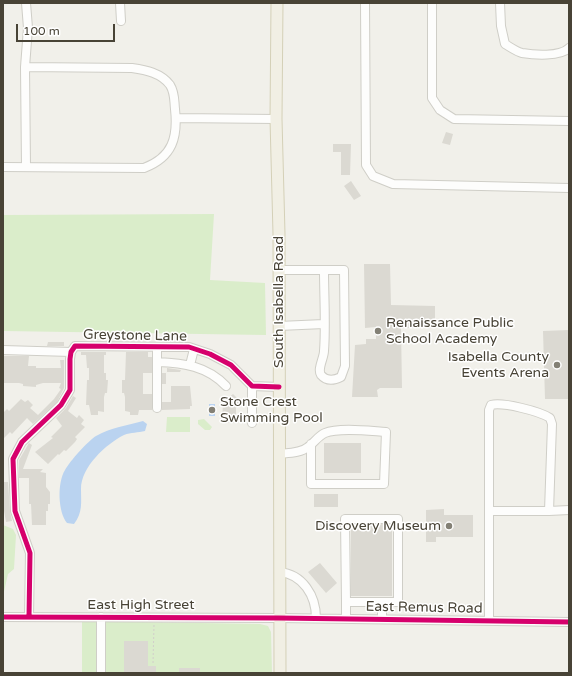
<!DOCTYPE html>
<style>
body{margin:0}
#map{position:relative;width:572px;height:676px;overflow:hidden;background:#f1f0ea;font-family:"Varela Round",sans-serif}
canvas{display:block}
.frame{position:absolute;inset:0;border:4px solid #484336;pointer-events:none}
.scale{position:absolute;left:16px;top:24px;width:99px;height:18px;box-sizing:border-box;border:2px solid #484336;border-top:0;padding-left:5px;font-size:12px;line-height:14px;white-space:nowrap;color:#484336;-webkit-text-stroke:3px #fff;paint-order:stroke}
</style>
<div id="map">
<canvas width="572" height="676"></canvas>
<div class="frame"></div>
<div class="scale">100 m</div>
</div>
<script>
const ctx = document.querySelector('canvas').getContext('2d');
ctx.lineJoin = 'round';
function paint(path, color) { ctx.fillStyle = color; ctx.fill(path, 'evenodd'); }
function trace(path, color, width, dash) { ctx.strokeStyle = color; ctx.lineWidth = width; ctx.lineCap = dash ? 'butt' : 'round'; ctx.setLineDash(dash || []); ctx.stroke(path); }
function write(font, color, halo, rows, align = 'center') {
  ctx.font = font + ' "Varela Round",sans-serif'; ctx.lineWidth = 3; ctx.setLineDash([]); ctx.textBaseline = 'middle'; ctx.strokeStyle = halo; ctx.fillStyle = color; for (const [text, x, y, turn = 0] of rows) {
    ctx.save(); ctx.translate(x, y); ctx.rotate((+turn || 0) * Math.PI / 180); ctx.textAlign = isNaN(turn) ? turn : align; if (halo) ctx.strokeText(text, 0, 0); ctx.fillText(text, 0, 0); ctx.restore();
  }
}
paint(new Path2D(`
 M214 214 210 280 265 283 266 335 3 331V215Z
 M167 417H190V432H166Z
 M204 419 212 427 210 430H205L198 424V420Z
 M3 525 13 529 16 535 14 569 8 574 3 596Z
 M82 621 260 624 268 626 271 632 272 673H82Z`), '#daedca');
paint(new Path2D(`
 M209 404H215V416H209Z
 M143 421 147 424 145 431C138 433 131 432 124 435 106 444 81 467 81 489 81 503 83 512 74 524L67 523C58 512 57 483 65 470 70 461 88 441 96 436 110 428 128 425 143 421Z`), '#bad3f0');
paint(new Path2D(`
 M446 132 453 134 450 145 442 143Z
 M333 144H351L350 175H341V152H333Z
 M351 181 361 196 354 200 344 186Z
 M364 264H390L391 305 435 306V328H401L402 388H380L377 390 378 397H352L355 345 366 344V339H376V327L365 328Z
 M569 330V399H545L543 331Z
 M48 342H64V346H47Z
 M81 352H106V355H104V373H106V380H108L107 393H105L104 397V412L98 411V415H91L89 405H86L87 380H89V368H87L86 355H81Z
 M126 352H148V357H152V373H143V394H152V410H139L138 415H130V412L125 411V397L124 393H122V380H125Z
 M3 356H29L28 366H36V368H61L60 360H64V388L57 402 33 424 27 418 12 434 10 432 3 439V413L7 409 9 411 21 399 25 402 28 400 33 405 30 408 38 415 54 399 61 389 59 388 61 383H43L36 385V387L23 386V384L19 383H4Z
 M167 368 181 370 180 372H167Z
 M162 373H166V384H162Z
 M171 386H190L192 406H190V409L162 410V402H171Z
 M233 394 241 402 236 408V423L222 422 223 403Z
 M73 396 76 398 68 411 77 418 79 415 84 420 81 424 85 427 75 437 77 439 75 442 66 451 64 450 59 455 58 454 48 464 35 452 53 438 51 437 62 426 56 418 66 408Z
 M29 443 32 445 23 469H43L40 472 46 473V487L50 492V504H48V511H46V525H32L31 504H29V478H19V460Z
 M324 443H361V473H324Z
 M3 482H8L10 511 12 521 6 522 3 505Z
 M314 494H338V507H314Z
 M444 509V515H473V537H436V542H426V510Z
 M351 524H392V596H351Z
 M320 563 337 583 326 593 308 572Z
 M124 641H148V666H156V673H124Z
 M179 668H200V673H179Z`), '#dbd9d2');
const minor = new Path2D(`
 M120 3 121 21
 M365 3 366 165 373 176 393 184 569 188
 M432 3V98L440 110 454 119 569 121
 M500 3 501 26 505 44C510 47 517 52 522 53 534 55 560 57 569 48
 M176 118 276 119
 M3 167 144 168C173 157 178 137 175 109 174 100 175 93 170 85 161 73 146 70 132 68L25 67
 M26 167 25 67 28 28 26 3
 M279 270H324C324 297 326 325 324 351 324 358 317 369 321 375 327 382 335 380 341 377L345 366 344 270H324
 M279 326 324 324
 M3 350 71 352
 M157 362C184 363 207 366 226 386
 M190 365 194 349
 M157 408V347
 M252 423V386
 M279 454C288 453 301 453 308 447 314 443 318 436 325 433 339 427 370 431 386 432L384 484H311V444
 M489 511H549
 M279 572C303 574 316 596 316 618
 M346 602 345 519H398V602H382
 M3 617 279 618 569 622
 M29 617 30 553 15 511 13 459 22 442 61 405 70 390V359L71 352 75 346 189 347 210 354 231 365 252 386 279 387
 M346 619V602H382V619
 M489 621V410L491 405C503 402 539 411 550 418L552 424 549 511 569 510
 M101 673V617`);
const major = new Path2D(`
 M277 3 276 119 279 234 280 673`);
trace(minor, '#cfcec7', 10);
trace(major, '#d4d0b7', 13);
trace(new Path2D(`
 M153 663 154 625`), '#d2cfcb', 1, [2, 2]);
trace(minor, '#fdfdfc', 8);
trace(major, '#f1efe4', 11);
trace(new Path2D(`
 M3 617 279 618 569 622
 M29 617 30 553 15 511 13 459 22 442 61 405 70 390V359L71 352 75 346 189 347 210 354 231 365 252 386 279 387`), '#d6006c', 5);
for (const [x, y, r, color] of [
 [378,331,4,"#838075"],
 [557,365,4,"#838075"],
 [212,410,4,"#838075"],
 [449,526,4,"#838075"]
]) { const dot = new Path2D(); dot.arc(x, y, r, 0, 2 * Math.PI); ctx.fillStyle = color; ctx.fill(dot); trace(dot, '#fff', 1.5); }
write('14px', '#484336', '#fff', [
 ["South Isabella Road",279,302,-90],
 ["Greystone Lane",135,336,1],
 ["East High Street",141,605],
 ["East Remus Road",424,608,1]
]);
write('14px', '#484336', '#fff', [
 ["Renaissance Public",386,323],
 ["School Academy",386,339],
 ["Isabella County",549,357,"right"],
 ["Events Arena",549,373,"right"],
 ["Stone Crest",220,402],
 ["Swimming Pool",220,418],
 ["Discovery Museum",441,526,"right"]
], 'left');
</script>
